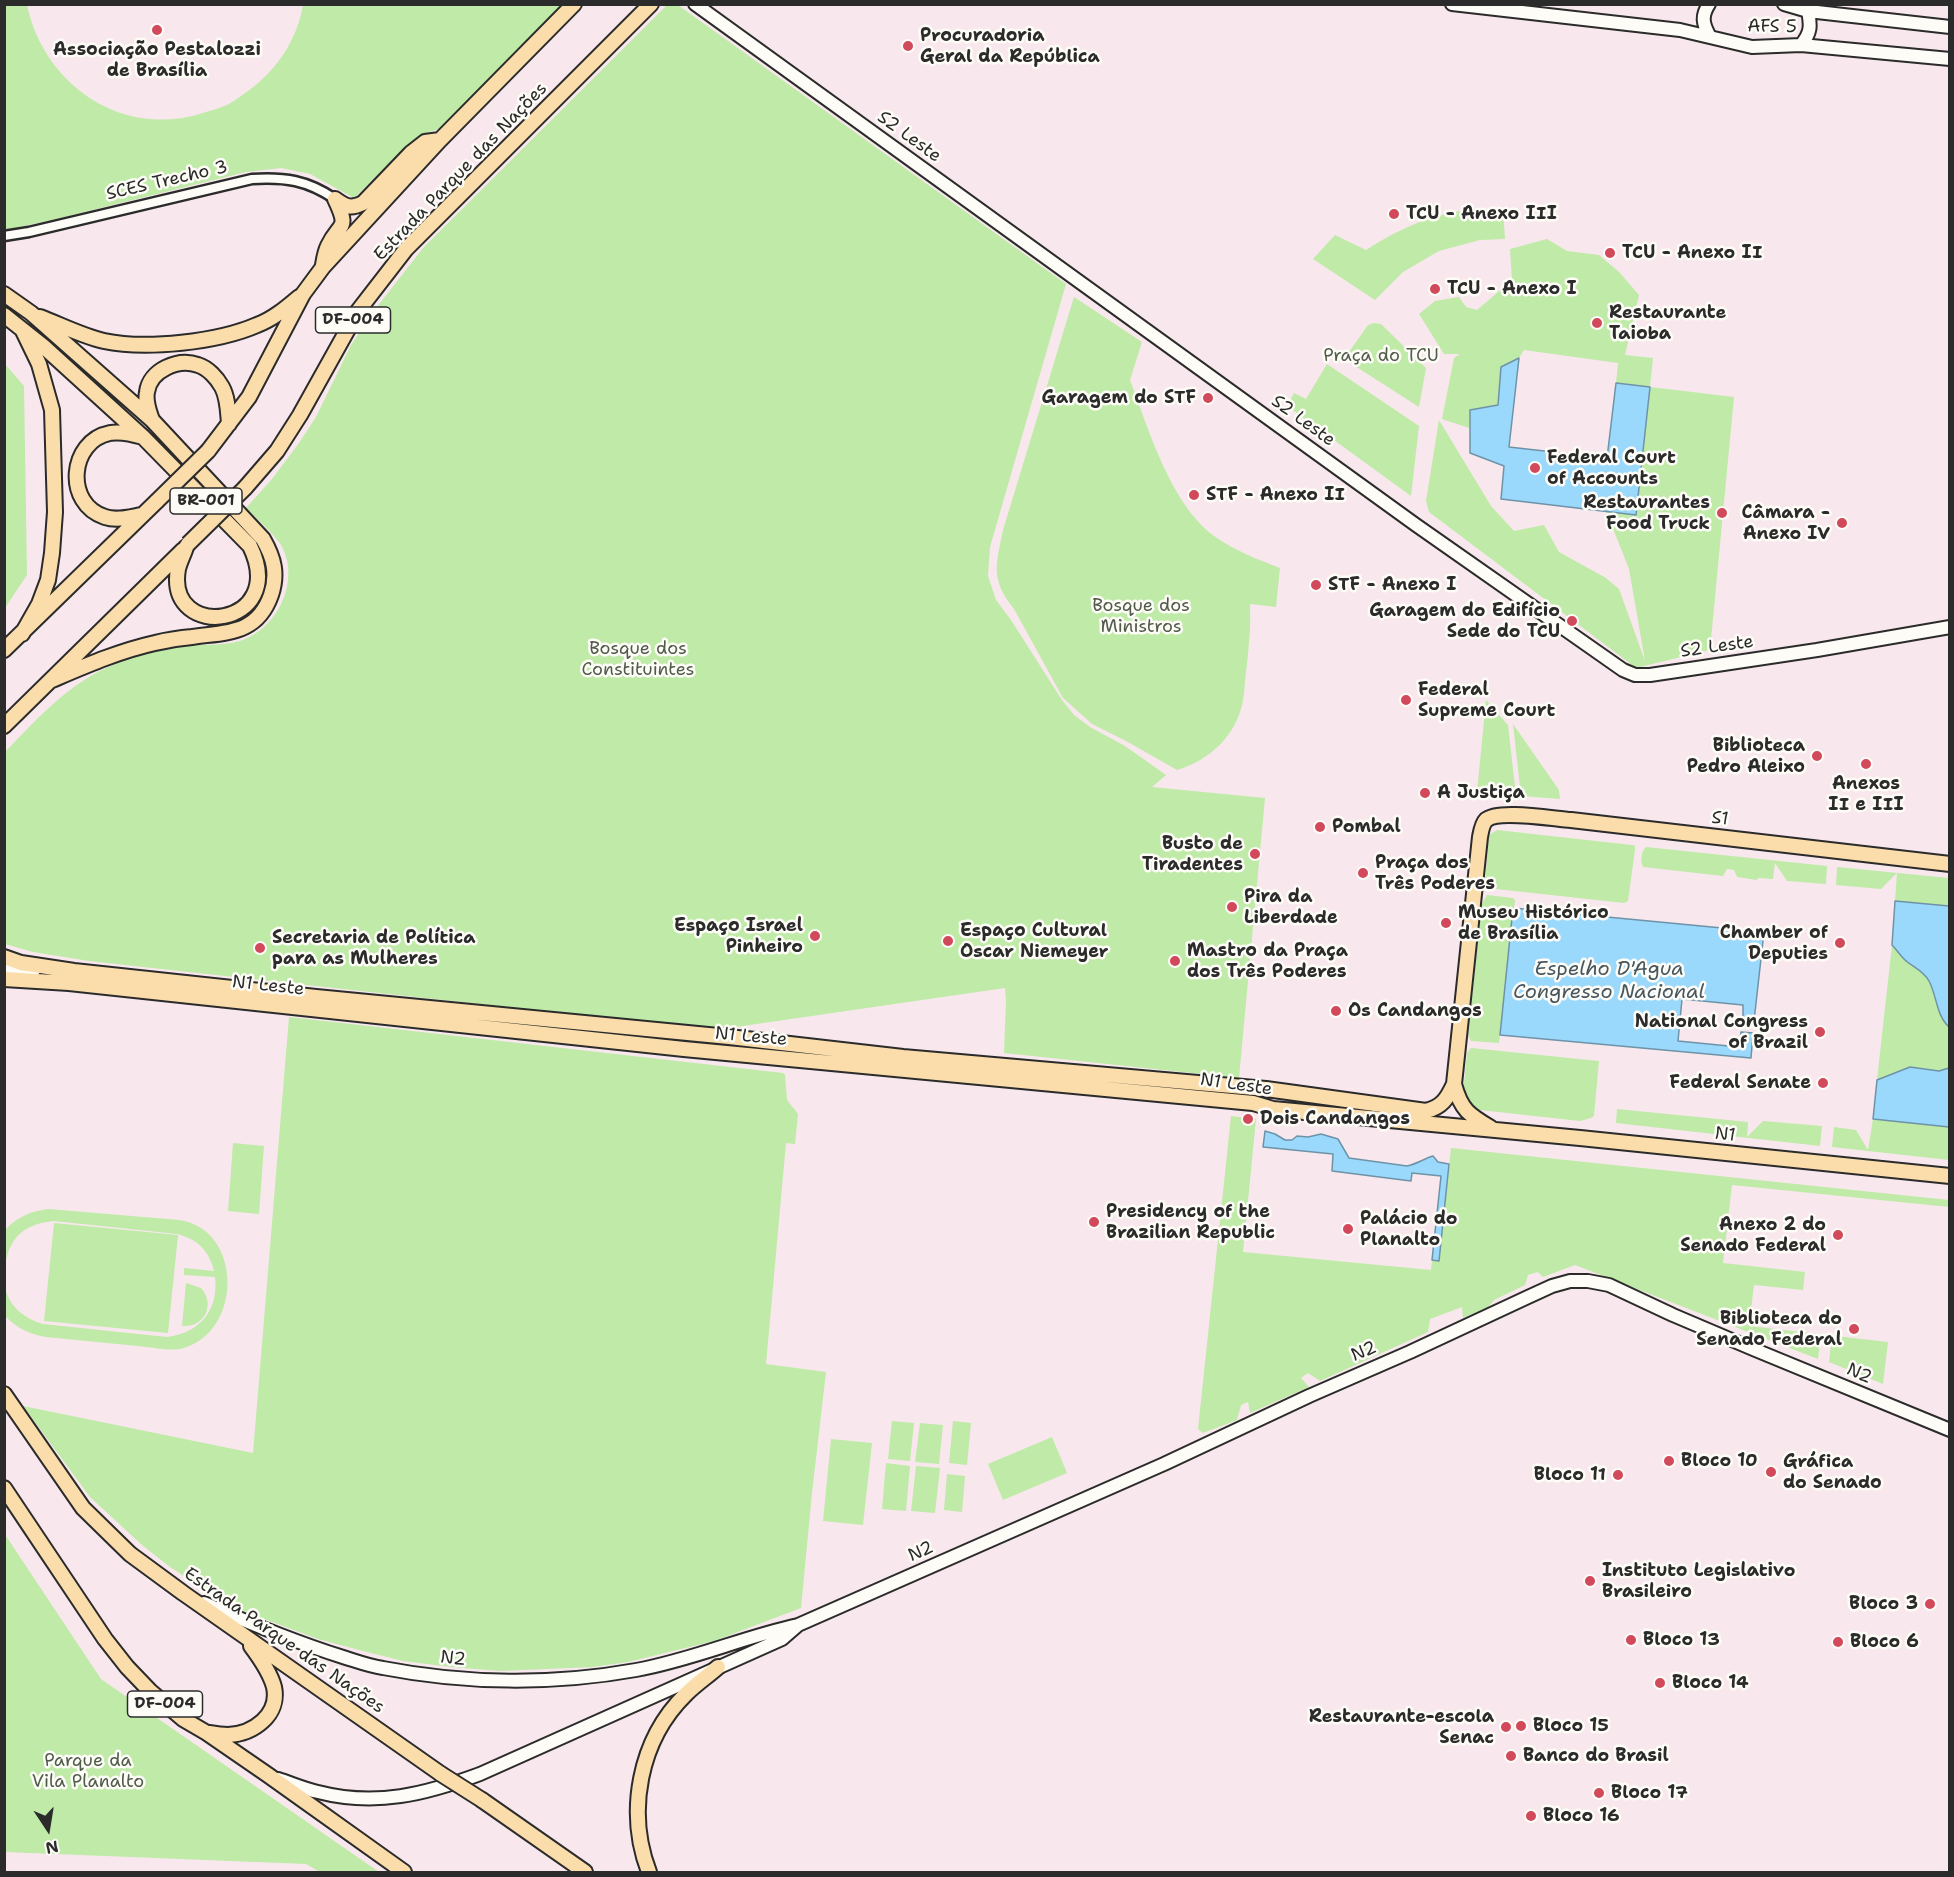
<!DOCTYPE html>
<meta charset="utf-8">
<style>
body{margin:0}
#map{position:relative;width:1954px;height:1877px;overflow:hidden;background:#f8e8ed;font-family:"Shantell Sans",sans-serif}
canvas{display:block}
.frame{position:absolute;inset:0;border:6px solid #2b2b2b;pointer-events:none}
.north{position:absolute;left:18px;top:1799px;width:60px;height:60px;-webkit-text-stroke:4px #fdfcf7;paint-order:stroke;rotate:168deg;font-size:16px;font-weight:700;line-height:24px;text-align:center;color:#2b2b2b}
.north::after{content:'';display:block;margin:auto;width:21px;height:27px;background:#2b2b2b;clip-path:polygon(50% 0,100% 100%,50% 72%,0 100%)}
</style>
<div id="map">
<canvas width="1954" height="1877"></canvas>
<div class="frame"></div>
<div class="north">N</div>
</div>
<script>
const ctx = document.querySelector('canvas').getContext('2d');
ctx.lineJoin = 'round';
function paint(path, color) { ctx.fillStyle = color; ctx.fill(path, 'evenodd'); }
function trace(path, color, width, dash) { ctx.strokeStyle = color; ctx.lineWidth = width; ctx.lineCap = dash ? 'butt' : 'round'; ctx.setLineDash(dash || []); ctx.stroke(path); }
function write(font, color, halo, rows, align = 'center') {
  ctx.font = font + ' "Shantell Sans",sans-serif'; ctx.lineWidth = 5; ctx.setLineDash([]); ctx.textBaseline = 'middle'; ctx.strokeStyle = halo; ctx.fillStyle = color; for (const [text, x, y, turn = 0] of rows) {
    ctx.save(); ctx.translate(x, y); ctx.rotate((+turn || 0) * Math.PI / 180); ctx.textAlign = isNaN(turn) ? turn : align; if (halo) ctx.strokeText(text, 0, 0); ctx.fillText(text, 0, 0); ctx.restore();
  }
}
paint(new Path2D(`
 M5 4 27 5C44 85 122 139 203 113 211 110 221 108 229 104 236 100 242 95 248 91 277 70 297 40 303 5H563L441 128 417 137 354 198 310 174 281 168 246 172 52 220 5 230Z
 M667 5H678L1066 284 990 547 988 576 996 600 1011 620 1062 700 1074 715 1090 727 1125 746 1166 775 1152 787 1265 798 1239 1078 1004 1053 1006 1001 1005 988 715 1030 89 961 33 952 5 944 4 753C35 721 65 687 106 668 130 657 159 649 185 646 203 644 223 646 240 641 278 629 301 580 281 545 275 535 255 517 246 508L272 479 299 443 316 417 351 345 373 312 423 248Z
 M1475 209H1503L1505 239 1480 240 1439 251 1403 272 1375 300 1313 259 1335 235 1366 250C1403 227 1431 214 1475 209Z
 M1547 239 1567 251 1599 255 1619 272 1639 295 1625 355 1653 358 1650 387 1734 397 1710 650 1636 668 1429 512 1426 501 1439 420 1491 506 1514 531 1544 525 1559 552 1606 578 1619 589 1645 661 1629 569 1606 511 1636 514 1650 387 1616 383 1618 363 1524 350 1519 358 1501 367 1498 405 1470 410 1469 428 1442 419 1454 358 1460 354H1444L1419 314 1435 301 1459 297 1466 307 1477 310 1512 280 1510 249Z
 M1074 297 1142 342 1130 380C1148 428 1171 505 1214 536 1235 551 1257 559 1280 568L1276 607 1250 604C1251 624 1249 644 1247 664 1245 676 1245 689 1243 701 1236 736 1210 760 1177 770L1126 741 1092 724 1063 698 1014 609C990 579 996 565 1003 530Z
 M1374 323 1381 324 1426 368 1419 407 1344 359 1368 325Z
 M5 364 24 386 27 575 5 608Z
 M1327 364 1419 426 1411 496 1287 406 1294 393 1306 399Z
 M1486 700 1508 725 1516 795 1477 792Z
 M1513 724 1559 790 1560 799 1521 796Z
 M1497 830 1632 845 1635 846V850L1628 901 1624 903 1487 888 1485 882 1489 835Z
 M1646 847 1827 866 1826 884 1787 881 1775 863 1773 879 1758 878 1757 880 1737 877 1734 870 1727 869 1723 876 1643 867C1640 861 1641 852 1646 847Z
 M1837 867 1949 878V906L1895 901 1897 873 1881 889 1836 885Z
 M1487 895 1513 898 1515 900 1499 1043 1471 1041 1468 1035 1482 904Z
 M1892 945C1896 949 1900 955 1904 959 1912 967 1923 970 1929 980 1937 996 1936 1015 1949 1027V1068L1939 1071 1923 1068 1895 1073 1877 1080Z
 M289 1017 783 1073 785 1075 787 1100 798 1114 795 1144 786 1143 766 1364 826 1372 812 1493 801 1608 714 1641 628 1662 593 1667 500 1671 451 1667 403 1661 363 1651 318 1639 240 1610 204 1589 170 1567 142 1545 90 1497 23 1406 253 1453Z
 M1471 1048 1599 1061 1594 1116 1591 1118 1580 1121 1471 1109 1463 1094 1467 1053Z
 M1617 1109 1748 1122 1747 1137 1763 1121 1822 1126 1820 1146 1616 1123Z
 M1231 1116 1256 1119 1243 1252 1431 1270 1432 1260 1439 1261 1451 1148 1949 1200V1207L1732 1185 1723 1263 1805 1272 1803 1290 1754 1285 1749 1326 1888 1342 1883 1384 1829 1362 1832 1336 1821 1335 1818 1359 1575 1265 1543 1277 1538 1272 1528 1275 1525 1285 1494 1300 1488 1307 1463 1318 1462 1307 1430 1319 1428 1332 1320 1381 1308 1373 1301 1378 1309 1387 1250 1413 1248 1402 1241 1405 1237 1420 1203 1433 1198 1429Z
 M1873 1119 1949 1127V1160L1832 1147 1834 1127 1856 1130 1868 1150Z
 M233 1143 264 1146 259 1214 228 1211Z
 M49 1209 179 1220C244 1229 243 1335 180 1349 167 1351 151 1347 138 1346 107 1343 77 1340 46 1337 29 1334 17 1328 5 1316V1286C8 1306 25 1319 43 1324L167 1337C199 1333 219 1311 215 1277L184 1275V1268L214 1271C209 1250 197 1239 177 1234L54 1221C24 1224 9 1237 5 1267V1230C17 1217 31 1211 49 1209Z
 M54 1223 178 1235 168 1333 44 1321Z
 M186 1283 201 1288C216 1305 204 1328 182 1326Z
 M892 1421 914 1423 910 1461 888 1459Z
 M953 1421 971 1423 967 1465 949 1463Z
 M920 1423 943 1425 939 1464 915 1462Z
 M1052 1437 1067 1473 1003 1500 988 1464Z
 M831 1439 872 1443 863 1525 823 1521Z
 M886 1463 910 1466 906 1511 882 1509Z
 M916 1466 940 1468 935 1513 911 1511Z
 M947 1474 965 1476 962 1512 944 1510Z
 M4 1533 101 1679 379 1872H320L306 1864 5 1852Z`), '#bfeaa7');
const water = new Path2D(`
 M1519 358 1509 447 1607 458 1616 383 1650 387 1636 515 1501 499 1504 466 1470 453V410L1498 405 1501 367Z
 M1895 901 1949 906V1027C1936 1015 1937 996 1929 981 1923 970 1912 967 1904 959 1900 955 1896 949 1892 945Z
 M1513 908 1764 932 1754 1021 1743 1020V1005L1682 999 1678 1041 1739 1047 1741 1032 1753 1033 1751 1058 1500 1035Z
 M1910 1067 1939 1071 1949 1068V1127L1873 1119 1877 1080Z
 M1265 1131 1275 1134 1285 1140H1292L1297 1136 1308 1137 1321 1134 1338 1139 1349 1158 1407 1166C1417 1164 1423 1159 1433 1156L1438 1162 1449 1164 1439 1261 1432 1260 1441 1176 1412 1173 1411 1181 1332 1171 1333 1154 1263 1147Z`);
paint(water, '#9ad9fb');
trace(water, '#6e93a8', 1.5);
const minor = new Path2D(`
 M4 236 29 232 252 179C285 177 307 180 335 199`);
const secondary = new Path2D(`
 M695 4 1416 525 1623 670 1635 675H1650L1817 650 1950 627
 M1452 4 1680 30 1752 47 1801 45 1950 59
 M1784 4 1808 11 1950 27
 M1709 35C1703 24 1701 16 1709 4
 M1801 45C1811 33 1811 26 1808 11
 M4 969 34 970
 M204 1603C249 1623 295 1642 343 1657 356 1661 369 1666 383 1668 465 1684 553 1685 636 1670 692 1660 743 1637 798 1625L1164 1464 1309 1396 1410 1352 1528 1297 1552 1286 1570 1281H1588L1609 1285 1673 1315 1753 1349 1950 1430
 M278 1779C291 1783 304 1789 318 1792 376 1807 426 1794 480 1774L782 1639 797 1626`);
const trunk = new Path2D(`
 M335 199C346 207 351 209 363 203L411 153 425 142 440 140
 M323 265C324 259 325 252 328 246 340 221 350 231 335 199
 M4 294 31 313 152 420 263 539C274 558 278 574 271 595 257 635 226 632 192 637 180 638 167 640 155 643 119 651 85 666 52 680
 M4 315 43 346 143 437 250 546C290 628 165 643 178 569 180 561 184 554 186 547
 M40 317C61 325 82 336 104 341 146 350 218 342 257 325 273 319 286 308 299 297
 M152 420C149 411 145 402 147 392 150 370 178 358 198 365 208 368 217 378 222 387 228 398 228 412 229 424
 M208 451 249 397 303 294 323 267 440 140 574 4
 M245 488 277 451 300 415 358 311 406 249 651 4
 M142 515C130 517 117 521 105 517 64 504 69 441 110 433 121 431 133 434 143 437
 M22 634 39 604 48 580 52 553 55 512 52 410 39 364 23 331
 M4 650 157 501
 M4 726 183 550
 M4 957 21 963 74 971 316 997 729 1037 903 1057 1266 1089 1426 1111C1442 1107 1447 1099 1454 1084
 M4 979 69 983 684 1049 1253 1103 1273 1109 1580 1138 1950 1176
 M1491 1128C1469 1115 1461 1110 1454 1084L1480 837C1481 832 1482 824 1486 820 1498 809 1554 819 1571 820L1950 864
 M4 1394 83 1508 130 1554 183 1593 441 1774
 M4 1488 105 1639 127 1667 150 1691 183 1719 207 1733 268 1775 404 1872
 M209 1733C215 1734 222 1735 228 1735 253 1734 280 1715 274 1687 270 1672 260 1658 251 1646
 M482 1800 585 1872
 M649 1872C626 1812 639 1740 686 1694 696 1684 708 1676 718 1667`);
trace(minor, '#2b2b2b', 13);
trace(secondary, '#2b2b2b', 16);
trace(trunk, '#2b2b2b', 18);
trace(minor, '#fdfcf7', 8);
trace(secondary, '#fdfcf7', 12);
trace(trunk, '#faddab', 14);
const trunkBridge = new Path2D(`
 M157 501 208 451
 M188 544 245 488
 M441 1774 482 1800`);
trace(trunkBridge, '#2b2b2b', 18, []);
trace(trunkBridge, '#faddab', 14);
for (const [x, y, r, color] of [
 [157,30,6,"#d1495b"],
 [908,46,6,"#d1495b"],
 [1394,214,6,"#d1495b"],
 [1610,253,6,"#d1495b"],
 [1435,289,6,"#d1495b"],
 [1597,323,6,"#d1495b"],
 [1208,398,6,"#d1495b"],
 [1535,468,6,"#d1495b"],
 [1194,495,6,"#d1495b"],
 [1722,513,6,"#d1495b"],
 [1842,523,6,"#d1495b"],
 [1316,585,6,"#d1495b"],
 [1572,621,6,"#d1495b"],
 [1406,700,6,"#d1495b"],
 [1817,756,6,"#d1495b"],
 [1866,764,6,"#d1495b"],
 [1425,793,6,"#d1495b"],
 [1320,827,6,"#d1495b"],
 [1255,854,6,"#d1495b"],
 [1363,873,6,"#d1495b"],
 [1232,907,6,"#d1495b"],
 [1446,923,6,"#d1495b"],
 [815,936,6,"#d1495b"],
 [948,941,6,"#d1495b"],
 [1840,943,6,"#d1495b"],
 [260,948,6,"#d1495b"],
 [1175,961,6,"#d1495b"],
 [1336,1011,6,"#d1495b"],
 [1820,1032,6,"#d1495b"],
 [1823,1083,6,"#d1495b"],
 [1248,1119,6,"#d1495b"],
 [1094,1222,6,"#d1495b"],
 [1348,1229,6,"#d1495b"],
 [1838,1235,6,"#d1495b"],
 [1854,1329,6,"#d1495b"],
 [1669,1461,6,"#d1495b"],
 [1771,1472,6,"#d1495b"],
 [1618,1475,6,"#d1495b"],
 [1590,1581,6,"#d1495b"],
 [1930,1604,6,"#d1495b"],
 [1631,1640,6,"#d1495b"],
 [1838,1642,6,"#d1495b"],
 [1660,1683,6,"#d1495b"],
 [1521,1726,6,"#d1495b"],
 [1506,1727,6,"#d1495b"],
 [1511,1756,6,"#d1495b"],
 [1599,1793,6,"#d1495b"],
 [1531,1816,6,"#d1495b"]
]) { const dot = new Path2D(); dot.arc(x, y, r, 0, 2 * Math.PI); ctx.fillStyle = color; ctx.fill(dot); trace(dot, '#fdfcf7', 2); }
for (const [x, y, w] of [
 [353,320,75],
 [206,501,72],
 [165,1704,75]
]) { const box = new Path2D(); box.roundRect(x - w / 2, y - 13, w, 26, 4.5); ctx.fillStyle = '#fdfcf7'; ctx.fill(box); trace(box, '#2b2b2b', 1.5); }
write('bold 16px', '#2b2b2b', null, [
 ["DF-004",353,320],
 ["BR-001",206,501],
 ["DF-004",165,1704]
]);
write('18px', '#2b2b2b', '#fdfcf7', [
 ["AFS 5",1772,27,1],
 ["S2 Leste",909,137,36],
 ["Estrada Parque das Nações",461,172,-46],
 ["SCES Trecho 3",167,181,-13],
 ["S2 Leste",1303,421,36],
 ["S2 Leste",1717,647,-8],
 ["S1",1720,819,6],
 ["N1 Leste",268,986,6],
 ["N1 Leste",751,1037,5],
 ["N1 Leste",1236,1085,8],
 ["N1",1725,1135,6],
 ["N2",1364,1352,-23],
 ["N2",1859,1374,23],
 ["N2",921,1552,-24],
 ["Estrada Parque das Nações",284,1641,35],
 ["N2",453,1659,6]
]);
write('bold 18px', '#2b2b2b', '#fdfcf7', [
 ["Procuradoria",920,36],
 ["Geral da República",920,57],
 ["Associação Pestalozzi",157,50,"center"],
 ["de Brasília",157,71,"center"],
 ["TCU - Anexo III",1406,214],
 ["TCU - Anexo II",1622,253],
 ["TCU - Anexo I",1447,289],
 ["Restaurante",1609,313],
 ["Taioba",1609,334],
 ["Garagem do STF",1196,398,"right"],
 ["Federal Court",1547,458],
 ["of Accounts",1547,479],
 ["STF - Anexo II",1206,495],
 ["Restaurantes",1710,503,"right"],
 ["Food Truck",1710,524,"right"],
 ["Câmara -",1830,513,"right"],
 ["Anexo IV",1830,534,"right"],
 ["STF - Anexo I",1328,585],
 ["Garagem do Edifício",1560,611,"right"],
 ["Sede do TCU",1560,632,"right"],
 ["Federal",1418,690],
 ["Supreme Court",1418,711],
 ["Biblioteca",1805,746,"right"],
 ["Pedro Aleixo",1805,767,"right"],
 ["Anexos",1866,784,"center"],
 ["II e III",1866,805,"center"],
 ["A Justiça",1437,793],
 ["Pombal",1332,827],
 ["Busto de",1243,844,"right"],
 ["Tiradentes",1243,865,"right"],
 ["Praça dos",1375,863],
 ["Três Poderes",1375,884],
 ["Pira da",1244,897],
 ["Liberdade",1244,918],
 ["Museu Histórico",1458,913],
 ["de Brasília",1458,934],
 ["Espaço Israel",803,926,"right"],
 ["Pinheiro",803,947,"right"],
 ["Espaço Cultural",960,931],
 ["Oscar Niemeyer",960,952],
 ["Chamber of",1828,933,"right"],
 ["Deputies",1828,954,"right"],
 ["Secretaria de Política",272,938],
 ["para as Mulheres",272,959],
 ["Mastro da Praça",1187,951],
 ["dos Três Poderes",1187,972],
 ["Os Candangos",1348,1011],
 ["National Congress",1808,1022,"right"],
 ["of Brazil",1808,1043,"right"],
 ["Federal Senate",1811,1083,"right"],
 ["Dois Candangos",1260,1119],
 ["Presidency of the",1106,1212],
 ["Brazilian Republic",1106,1233],
 ["Palácio do",1360,1219],
 ["Planalto",1360,1240],
 ["Anexo 2 do",1826,1225,"right"],
 ["Senado Federal",1826,1246,"right"],
 ["Biblioteca do",1842,1319,"right"],
 ["Senado Federal",1842,1340,"right"],
 ["Bloco 10",1681,1461],
 ["Gráfica",1783,1462],
 ["do Senado",1783,1483],
 ["Bloco 11",1606,1475,"right"],
 ["Instituto Legislativo",1602,1571],
 ["Brasileiro",1602,1592],
 ["Bloco 3",1918,1604,"right"],
 ["Bloco 13",1643,1640],
 ["Bloco 6",1850,1642],
 ["Bloco 14",1672,1683],
 ["Restaurante-escola",1494,1717,"right"],
 ["Senac",1494,1738,"right"],
 ["Bloco 15",1533,1726],
 ["Banco do Brasil",1523,1756],
 ["Bloco 17",1611,1793],
 ["Bloco 16",1543,1816]
], 'left');
write('18px', '#505b4a', '#fdfcf7', [
 ["Praça do TCU",1381,356],
 ["Bosque dos",1141,606],
 ["Ministros",1141,627],
 ["Bosque dos",638,649],
 ["Constituintes",638,670],
 ["Parque da",88,1761],
 ["Vila Planalto",88,1782]
]);
write('italic 20px', '#47565f', '#fdfcf7', [
 ["Espelho D'Agua",1609,970],
 ["Congresso Nacional",1609,993]
]);
</script>
